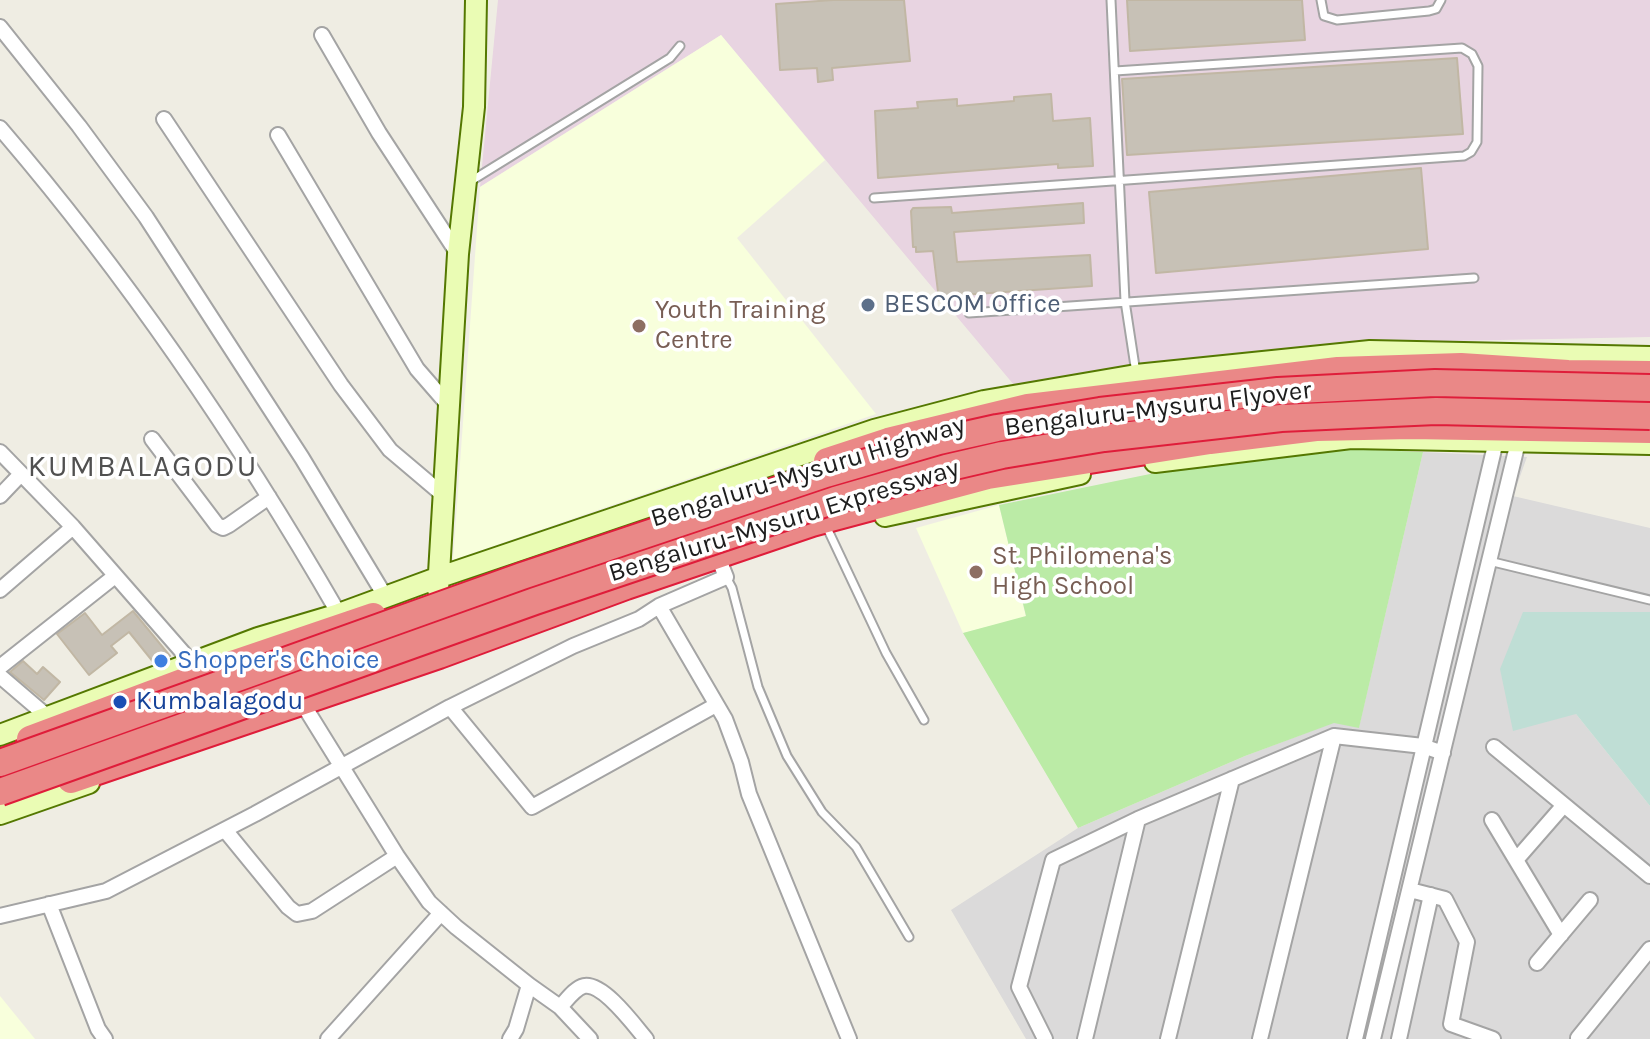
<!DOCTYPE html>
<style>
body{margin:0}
canvas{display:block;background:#efede3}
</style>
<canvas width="1650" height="1039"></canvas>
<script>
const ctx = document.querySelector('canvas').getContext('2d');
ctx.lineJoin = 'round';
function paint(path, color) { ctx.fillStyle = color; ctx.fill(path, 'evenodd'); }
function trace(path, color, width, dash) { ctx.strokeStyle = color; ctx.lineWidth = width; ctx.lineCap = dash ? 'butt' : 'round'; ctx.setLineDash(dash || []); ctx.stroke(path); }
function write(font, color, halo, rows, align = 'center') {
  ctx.font = font + ' Karla,sans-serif'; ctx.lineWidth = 7; ctx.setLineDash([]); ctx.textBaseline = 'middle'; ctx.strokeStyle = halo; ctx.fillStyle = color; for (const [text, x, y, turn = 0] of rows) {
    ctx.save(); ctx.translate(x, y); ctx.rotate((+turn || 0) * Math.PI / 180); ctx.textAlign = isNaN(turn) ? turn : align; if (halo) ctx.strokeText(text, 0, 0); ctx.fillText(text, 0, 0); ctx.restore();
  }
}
paint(new Path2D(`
 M1423 452 1527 457 1513 496 1650 528V612H1523L1576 714 1650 806V1039H1026L951 910 1078 828 1245 756 1335 722 1359 727Z`), '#dbdada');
paint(new Path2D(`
 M498 0H1650V337L1398 342 1014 385 721 35 480 187Z`), '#e8d4e1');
paint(new Path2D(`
 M721 35 825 160 737 238 876 414 453 560 480 187Z
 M999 505 1026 617 963 633 916 528Z
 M0 996 35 1039H0Z`), '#f8ffdc');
paint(new Path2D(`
 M1347 449 1423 452 1359 728 1334 723 1245 756 1078 828 963 633 1026 616 999 505 1150 474Z`), '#bbeba6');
paint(new Path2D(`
 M1523 612H1650V806L1576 714 1513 731 1500 669Z`), '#bfded5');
const building = new Path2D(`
 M833 0H904L910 61 832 68 833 80 818 82 817 68 780 70 776 4Z
 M1127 0H1302L1305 40 1130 51Z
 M1457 58 1463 134 1127 155 1122 79Z
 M1051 94 1053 121 1090 118 1093 166 1058 168V164L878 178 875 111 918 108 917 102 957 99V106L1014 101V97Z
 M1421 168 1428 249 1156 273 1149 192Z
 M1083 203 1084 223 954 232 957 262 1090 255 1092 286 961 295V298L939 300 933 251 916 252V247H913L911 211 913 208 951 207 952 213Z
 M133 611 170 656 166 659 154 663 129 632 111 646 117 653 89 675 57 634 85 613 102 635Z
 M23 661 37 674 43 667 60 682 44 700 10 672Z`);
paint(building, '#c7c1b6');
trace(building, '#c1b7a4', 2);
const lane = new Path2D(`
 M1111 0 1125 301 1136 373
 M1321 0 1324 16 1337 20 1429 11 1436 9 1441 0
 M471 181 670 58 680 46
 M874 198 1464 156 1471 152 1477 142 1478 66 1472 54 1462 48 1115 71
 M969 313 1474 278
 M828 530 886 653 924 720
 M1489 561 1650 600
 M726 577 732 588 758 687 787 756 822 812 856 847 909 937`);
const street = new Path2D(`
 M0 27 79 126 146 217 302 458 385 596
 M322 35 379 133 458 254
 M164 119 341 385 390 450 442 494
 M0 128C129 278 240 442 339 614
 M278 135 417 369 450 407
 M152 439 217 525 223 528 229 525 269 497
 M0 452 73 527 192 663
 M0 496 20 475
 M0 590 73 527
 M659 606 725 719 741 762 749 794 849 1039
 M0 667 115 576
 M0 676 49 718
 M450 707 532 807 716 705
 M306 709 397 856 429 902 456 927 529 985
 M1494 747 1650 876
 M1492 820 1561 935
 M225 830 288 907 297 914 312 911 397 856
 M1516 860 1564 805
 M1410 890 1445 899 1467 942 1451 1024 1493 1039
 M49 904 98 1029 105 1039
 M0 916 106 891 255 814 450 707 573 646 639 619 659 606 726 577 722 567
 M1537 963 1590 900
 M560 1007C566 1001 575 988 584 986 603 982 635 1026 646 1039
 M1578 1038 1650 949
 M328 1039 441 913
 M510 1039 516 1029 529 985 560 1007 590 1039
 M1045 1039 1019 987 1053 860 1138 819 1334 736 1423 746 1443 753
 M1085 1039 1138 819
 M1168 1039 1232 779
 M1260 1039 1334 736
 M1355 1039 1496 441
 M1373 1039 1518 442
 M1399 1039 1431 895`);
const secondary = new Path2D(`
 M1155 462 1351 438 1650 444
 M885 516 1080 474
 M438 590 458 254 474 107 476 0
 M0 735 258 638 339 614 437 578 874 430 984 401 1136 375 1370 351 1650 357
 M0 814 89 783`);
const highway = new Path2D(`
 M827 461 888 441 1028 407 1338 370 1461 366 1568 373 1650 374
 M30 739 217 669 373 616
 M71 780 439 655 626 586 812 523 988 476 1210 441 1316 428 1411 426 1650 430`);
trace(lane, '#a4a4a4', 11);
trace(street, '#a4a4a4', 18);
trace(secondary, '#547801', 24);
trace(highway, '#df1d3a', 30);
trace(lane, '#fff', 7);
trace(street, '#fff', 14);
trace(secondary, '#eafcb4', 20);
trace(highway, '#ea8887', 26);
const highwayBridge = new Path2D(`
 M0 763 522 576 826 474 939 441 997 428 1100 411 1278 391 1435 383 1650 388
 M0 792 535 601 835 500 946 468 1002 455 1104 438 1281 418 1436 411 1650 416`);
trace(highwayBridge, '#df1d3a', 30, []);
trace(highwayBridge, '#ea8887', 26);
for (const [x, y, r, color] of [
 [868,305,8,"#5c6f8a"],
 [639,326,8,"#8d6e63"],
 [976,572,8,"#8d6e63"],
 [161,661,8,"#3f7fe0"],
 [120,702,8,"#1a4fb4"]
]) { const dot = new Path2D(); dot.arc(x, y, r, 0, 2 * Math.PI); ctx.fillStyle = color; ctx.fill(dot); trace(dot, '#fff', 3); }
write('26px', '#4e5e75', '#fff', [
 ["BESCOM Office",884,305]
], 'left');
write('26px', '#785e54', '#fff', [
 ["Youth Training",655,311],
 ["Centre",655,341],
 ["St. Philomena's",992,557],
 ["High School",992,587]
], 'left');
write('26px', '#1d1d1d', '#fff', [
 ["Bengaluru-Mysuru Flyover",1158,409,-7],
 ["Bengaluru-Mysuru Highway",808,472,-17],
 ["Bengaluru-Mysuru Expressway",784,521,-17]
]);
write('26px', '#366cbe', '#fff', [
 ["Shopper's Choice",177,661]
], 'left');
write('26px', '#164399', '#fff', [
 ["Kumbalagodu",136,702]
], 'left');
ctx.letterSpacing = '2px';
write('30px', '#505050', '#fff', [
 ["KUMBALAGODU",143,467]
]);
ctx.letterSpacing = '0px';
</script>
